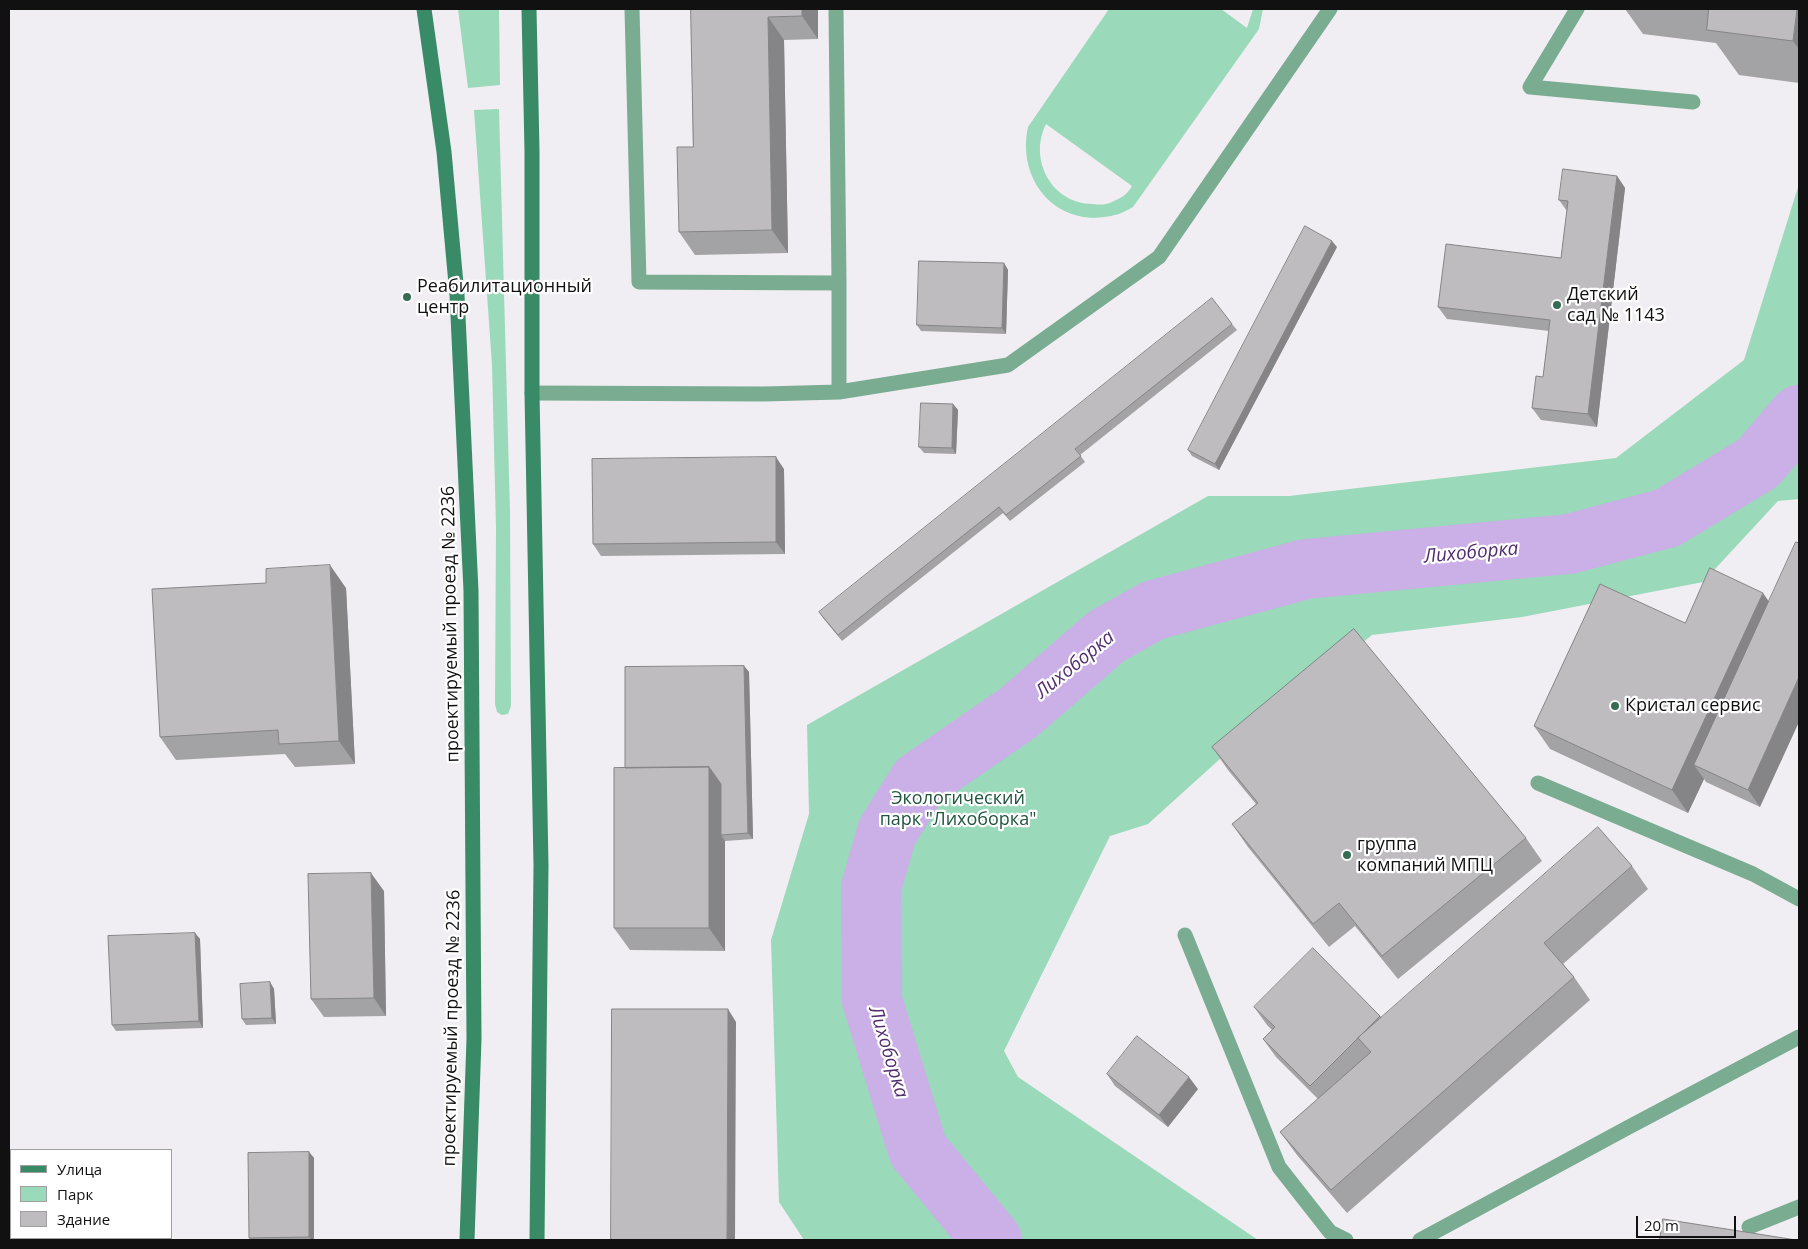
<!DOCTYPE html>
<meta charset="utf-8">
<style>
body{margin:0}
#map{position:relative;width:1808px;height:1249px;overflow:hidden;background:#f0eef2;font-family:"Open Sans",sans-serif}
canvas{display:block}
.frame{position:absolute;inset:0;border:10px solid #121112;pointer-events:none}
.legend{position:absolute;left:10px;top:1149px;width:162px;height:90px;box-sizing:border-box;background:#fff;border:1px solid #a0a0a0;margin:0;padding:6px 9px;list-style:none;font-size:15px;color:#121112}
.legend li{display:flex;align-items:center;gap:10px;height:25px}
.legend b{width:25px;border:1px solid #a0a0a0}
.scale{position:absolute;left:1636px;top:1216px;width:100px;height:22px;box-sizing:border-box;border:2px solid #121112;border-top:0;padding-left:6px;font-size:15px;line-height:18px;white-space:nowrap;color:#121112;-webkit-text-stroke:4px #fff;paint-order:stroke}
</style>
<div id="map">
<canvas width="1808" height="1249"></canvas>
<div class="frame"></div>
<ul class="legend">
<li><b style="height:6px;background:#398a66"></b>Улица</li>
<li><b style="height:14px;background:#9ad9b9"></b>Парк</li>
<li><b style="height:14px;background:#bebcbf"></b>Здание</li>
</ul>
<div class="scale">20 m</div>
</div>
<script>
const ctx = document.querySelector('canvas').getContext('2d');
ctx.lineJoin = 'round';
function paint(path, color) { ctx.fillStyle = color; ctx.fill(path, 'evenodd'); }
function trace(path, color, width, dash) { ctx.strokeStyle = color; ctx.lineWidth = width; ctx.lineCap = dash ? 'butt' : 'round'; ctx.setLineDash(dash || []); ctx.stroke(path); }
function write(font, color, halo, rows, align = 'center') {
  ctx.font = font + ' "Open Sans",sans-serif'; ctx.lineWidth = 4.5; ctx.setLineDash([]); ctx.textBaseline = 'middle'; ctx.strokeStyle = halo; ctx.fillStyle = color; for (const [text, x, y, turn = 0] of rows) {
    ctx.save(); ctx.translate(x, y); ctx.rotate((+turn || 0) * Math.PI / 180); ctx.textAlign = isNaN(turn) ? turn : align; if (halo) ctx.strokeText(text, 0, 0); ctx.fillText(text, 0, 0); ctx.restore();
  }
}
paint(new Path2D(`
 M458 9H499L500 85 468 88Z
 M1109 9H1221L1247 28 1253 9H1263L1259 29 1133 207C1127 210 1121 214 1115 215 1059 230 1016 182 1028 127ZM1046 124 1132 186C1127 195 1121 198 1112 202 1105 205 1100 205 1093 204 1052 204 1028 160 1046 124Z
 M499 109 510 512 511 706 508 714 502 715 497 712 495 704 496 528 492 365 474 110Z
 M1799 184V499L1778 501 1703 582 1522 617 1372 635 1221 758 1148 824 1110 836 1004 1051 1018 1077 1258 1240H804L779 1202 771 940 809 814 807 725 1208 496H1289L1616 458 1744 360Z`), '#9ad9b9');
trace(new Path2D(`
 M992 1240 918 1150 872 1000 871 888 887 832 919 781 1018 713 1107 636 1154 610 1306 569 1569 544 1667 518 1758 463 1799 415`), '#cbafe7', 60);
trace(new Path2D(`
 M632 9 639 282 839 283 836 9
 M1577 9 1530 87 1693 102
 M839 392V283
 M532 393 764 394 839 392 1008 365 1159 257 1330 9
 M1538 783 1753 874 1799 899
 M1185 935 1279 1167 1330 1232 1346 1240
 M1749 1227 1799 1207
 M1420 1240 1627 1128 1799 1037`), '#7aac92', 15);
trace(new Path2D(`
 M424 9 444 152 457 295 471 591 474 1039 467 1240
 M529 9 532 151V393L541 865 537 1240`), '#398a66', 15);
paint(new Path2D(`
 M691 9H818V39L784 40 788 253 695 255 679 232 693 147Z
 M1625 9H1799V83L1739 75 1716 43 1643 34Z
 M1617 176 1625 188 1597 427 1541 420 1532 408 1543 377 1549 331 1447 319 1438 307 1561 258 1567 211 1559 200Z
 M1337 247 1219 470 1192 456 1188 450Z
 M1004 263 1008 270 1006 334 921 331 917 325Z
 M1232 324 1237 330 1080 455 1085 462 1010 521 1003 513 842 641 823 618 819 612Z
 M953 404 958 410 956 454 924 453 919 447Z
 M784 469 785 554 601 556 593 544Z
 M346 588 355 764 295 767 285 754 176 760 160 737Z
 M1769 601 1760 807 1706 782 1704 779 1688 813 1550 749 1534 726 1685 623Z
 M744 666 749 672 753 839 725 841V951L630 950 614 928 625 768Z
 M1212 747 1526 838 1542 861 1398 979 1355 926 1329 947 1248 847 1232 824 1256 804 1228 770Z
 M1632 866 1648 889 1563 964 1574 977 1590 1000 1347 1213 1297 1155 1280 1132 1318 1099 1276 1057 1263 1039 1272 1030 1267 1025 1254 1007 1380 1016 1382 1017Z
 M384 891 386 1016 324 1017 311 999Z
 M195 933 200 939 203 1028 116 1031 112 1025Z
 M270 982 274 989 276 1024 246 1025 242 1019Z
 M1107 1074 1198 1089 1168 1127 1115 1086Z
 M309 1152 314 1158V1240H251L249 1238Z`), '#a3a2a4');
paint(new Path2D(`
 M802 9H818V39L802 16Z
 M1797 9H1799V49L1793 41Z
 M768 17 784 40 788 253 772 230Z
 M1617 176 1625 188 1597 427 1588 414Z
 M1332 241 1337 247 1219 470 1215 464Z
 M1004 263 1008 270 1006 334 1002 328Z
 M953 404 958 410 956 454 952 448Z
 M776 457 784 469 785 554 776 542Z
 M330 565 346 588 355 764 339 741Z
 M1763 593 1779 616 1694 765 1704 779 1688 813 1672 790Z
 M744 666 749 672 753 839 748 833Z
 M1799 677V722L1760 807 1748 790Z
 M709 767 725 790 721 835 725 841V951L709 928Z
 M371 873 384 891 386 1016 374 998Z
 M195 933 200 939 203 1028 199 1021Z
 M270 982 274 989 276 1024 272 1018Z
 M728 1009 736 1022 735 1240H727Z
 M1189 1077 1198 1089 1168 1127 1159 1115Z
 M309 1152 314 1158V1240H312L309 1237Z`), '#858486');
const building = new Path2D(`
 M691 9H802V16L768 17 772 230 679 232 677 147H693Z
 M1709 9H1797L1793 41 1707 30Z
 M1563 169 1617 176 1588 414 1532 408 1536 376 1543 377 1550 320 1438 307 1446 244 1561 258 1568 201 1559 200Z
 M1305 226 1332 241 1215 464 1188 450Z
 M919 261 1004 263 1002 328 917 325Z
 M1212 298 1232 324 1075 449 1081 456 1006 515 999 507 838 635 819 612Z
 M921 403 953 404 952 448 919 447Z
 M776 457V542L593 544 592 459Z
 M1796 542 1799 543V677L1748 790 1694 765Z
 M330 565 339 741 279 744 278 730 160 737 152 589 266 583V569Z
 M1710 568 1763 593 1672 790 1534 726 1600 584 1685 623Z
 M1354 629 1526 838 1382 956 1339 903 1313 924 1232 824 1258 803 1212 747Z
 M744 666 748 833 721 835V784L709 767 625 768V667Z
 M709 767V928H614V768Z
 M1598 827 1632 866 1544 943 1574 977 1331 1190 1280 1132 1371 1052 1358 1038Z
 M371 873 374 998 311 999 308 874Z
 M195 933 199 1021 112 1025 108 936Z
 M1313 948 1380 1016 1310 1086 1263 1039 1275 1027 1254 1007Z
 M270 982 272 1018 242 1019 240 984Z
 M612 1009H728L727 1240H611Z
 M1137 1036 1189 1077 1159 1115 1107 1074Z
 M309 1152V1237L249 1238 248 1153Z
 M1663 1219 1796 1240H1660Z`);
paint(building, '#bebcbf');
trace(building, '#858486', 1);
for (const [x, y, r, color] of [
 [407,297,5,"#356c52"],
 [1557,305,5,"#356c52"],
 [1615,706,5,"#356c52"],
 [1347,855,5,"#356c52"]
]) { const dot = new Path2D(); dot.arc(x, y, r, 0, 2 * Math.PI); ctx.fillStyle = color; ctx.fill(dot); trace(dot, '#fff', 2); }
write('18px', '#121112', '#fff', [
 ["Реабилитационный",417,287],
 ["центр",417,308],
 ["Детский",1567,295],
 ["сад № 1143",1567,316],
 ["Кристал сервис",1625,706],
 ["группа",1357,845],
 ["компаний МПЦ",1357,866]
], 'left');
write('18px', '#121112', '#fff', [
 ["проектируемый проезд № 2236",451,624,-91],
 ["проектируемый проезд № 2236",452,1028,-89]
]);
write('18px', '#21543d', '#fff', [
 ["Экологический",958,799],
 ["парк \"Лихоборка\"",958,820]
]);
write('italic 19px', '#522e70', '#fff', [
 ["Лихоборка",1471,553,-5],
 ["Лихоборка",1075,665,-39],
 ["Лихоборка",888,1052,73]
]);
</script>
